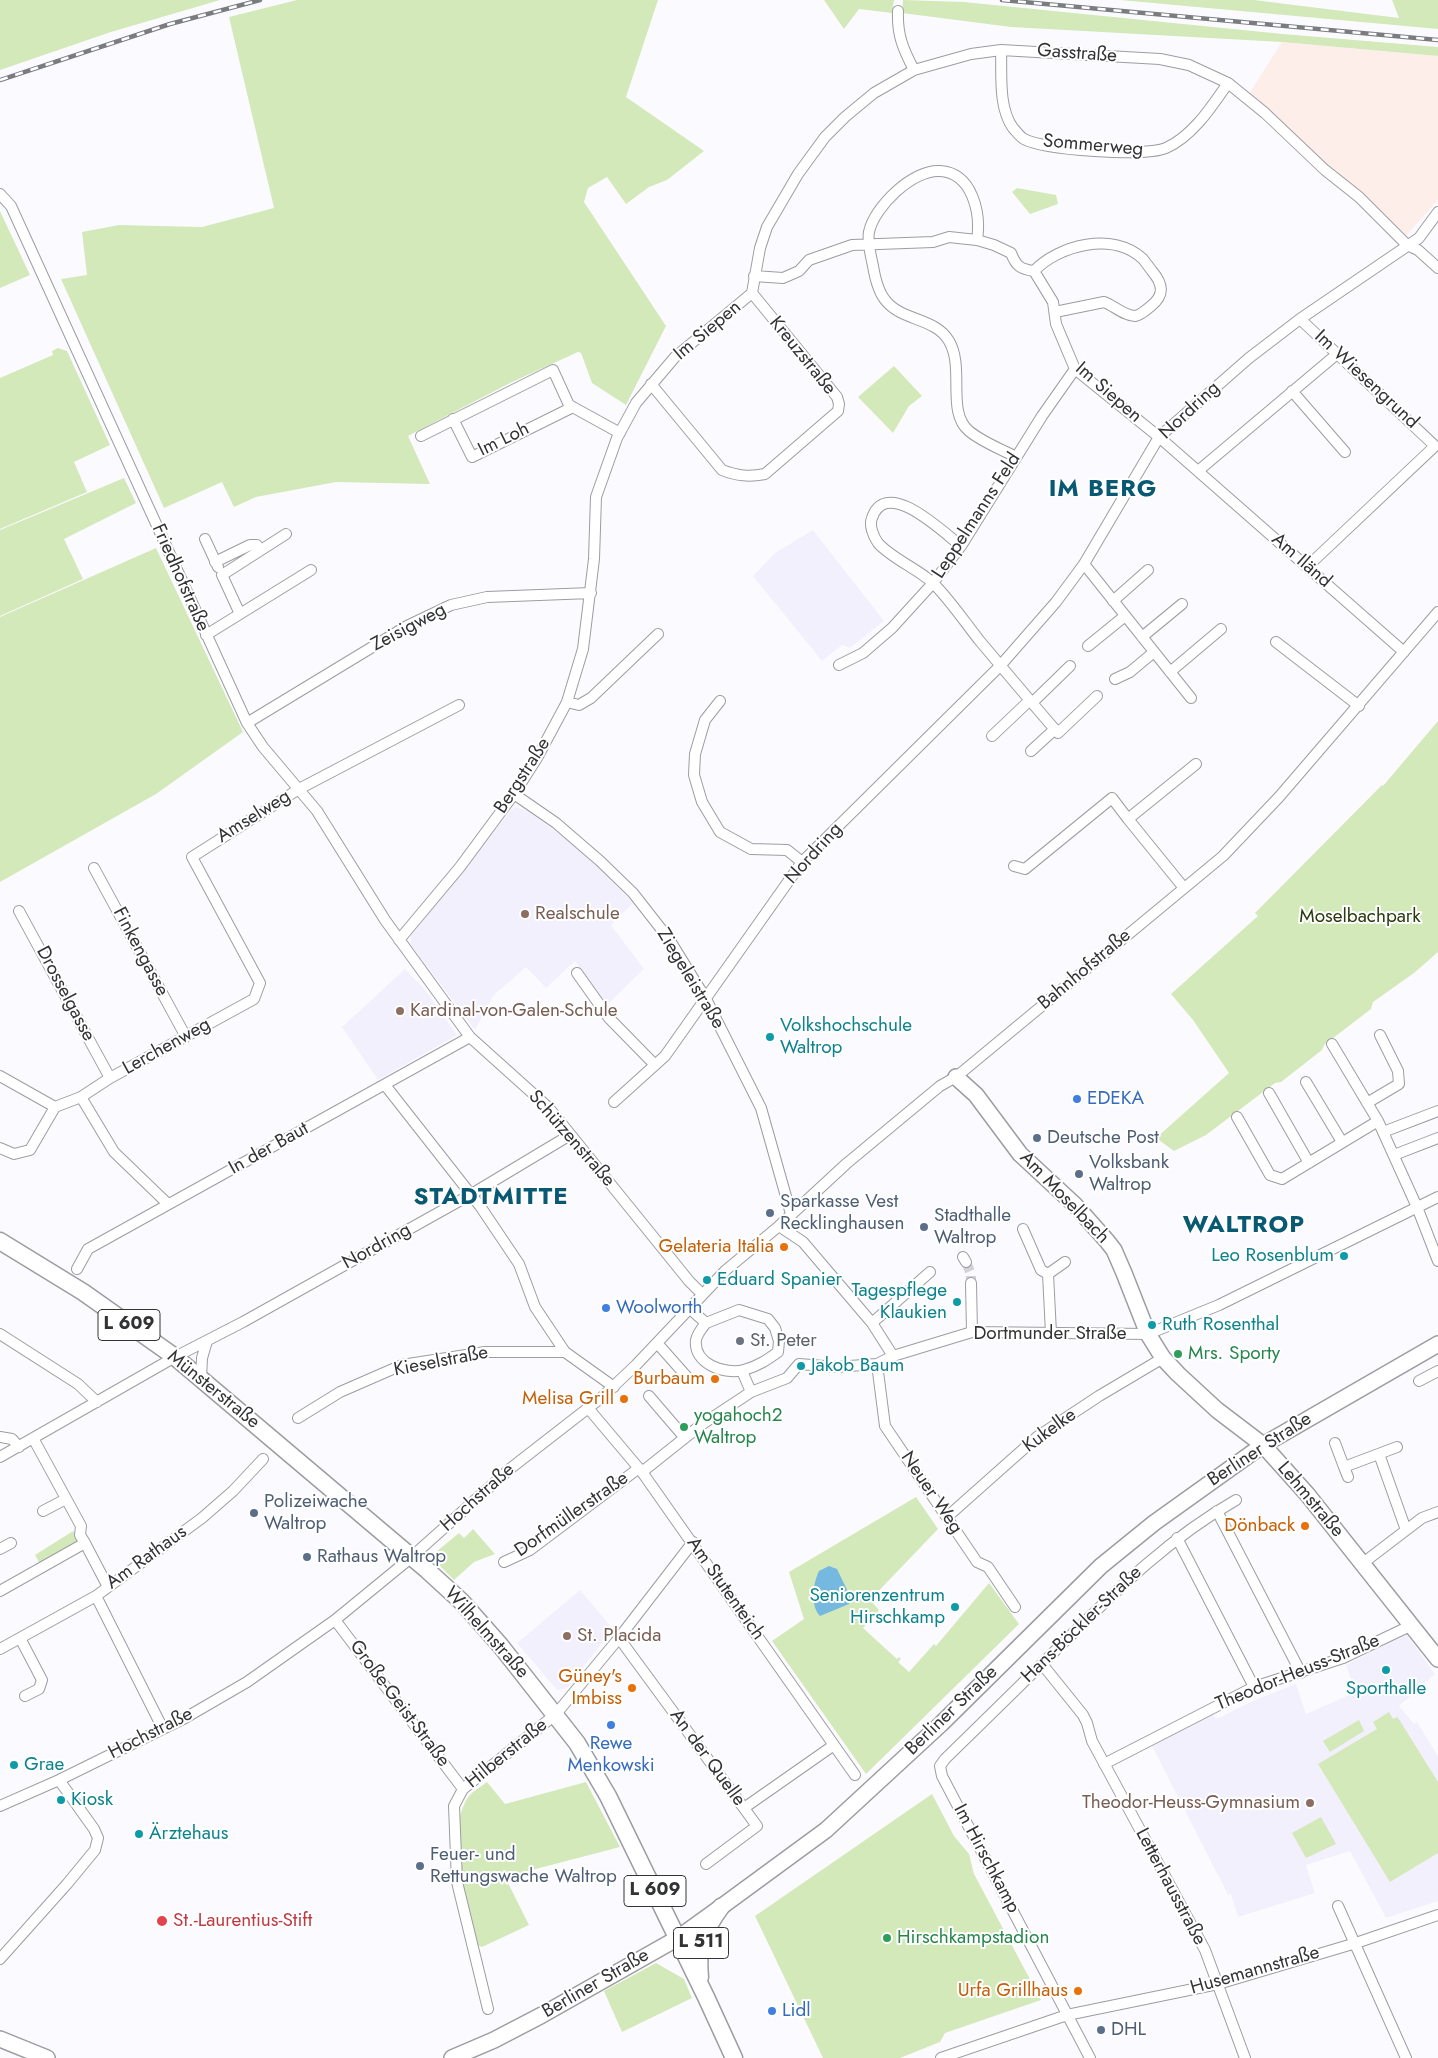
<!DOCTYPE html>
<meta charset="utf-8">
<style>
body{margin:0}
canvas{display:block;background:#fbfbff}
</style>
<canvas width="1438" height="2058"></canvas>
<script>
const ctx = document.querySelector('canvas').getContext('2d');
ctx.lineJoin = 'round';
function paint(path, color) { ctx.fillStyle = color; ctx.fill(path, 'evenodd'); }
function trace(path, color, width, dash) { ctx.strokeStyle = color; ctx.lineWidth = width; ctx.lineCap = dash ? 'butt' : 'round'; ctx.setLineDash(dash || []); ctx.stroke(path); }
function write(font, color, halo, rows, align = 'center') {
  ctx.font = font + ' Jost,sans-serif'; ctx.lineWidth = 4; ctx.setLineDash([]); ctx.textBaseline = 'middle'; ctx.strokeStyle = halo; ctx.fillStyle = color; for (const [text, x, y, turn = 0] of rows) {
    ctx.save(); ctx.translate(x, y); ctx.rotate((+turn || 0) * Math.PI / 180); ctx.textAlign = isNaN(turn) ? turn : align; if (halo) ctx.strokeText(text, 0, 0); ctx.fillText(text, 0, 0); ctx.restore();
  }
}
paint(new Path2D(`
 M1282 42 1438 56V200L1405 237 1243 103Z`), '#feeeea');
paint(new Path2D(`
 M813 530 884 621 850 648 842 645 822 661 753 576 775 553Z
 M516 807 528 811 567 840 600 869 633 903 611 925 644 969 607 1005 575 961 546 988 526 967 493 996 475 1030 411 945V936L511 810Z
 M405 969 425 990 457 1035 378 1080 342 1027Z
 M580 1590 613 1629 567 1688 557 1690 517 1643Z
 M1406 1634 1435 1674 1399 1706 1414 1724 1417 1722 1438 1756V1901L1386 1918 1350 1851 1306 1865 1315 1893 1238 1917 1231 1894 1228 1895 1151 1744 1212 1712 1216 1719 1255 1700 1296 1684 1306 1714 1356 1692 1346 1665Z`), '#f2f0fd');
paint(new Path2D(`
 M0 0H220L111 32 0 70Z
 M297 0H658L626 97 704 151 667 180 649 187 626 204 607 177 588 188 584 202 666 326 626 405 592 383 581 353 578 352 510 383 408 436 430 484 336 482 256 497 234 507 222 482 164 508 61 279 87 275 82 232 119 225 202 227 274 208 229 17Z
 M824 0H894L892 13 859 9 844 29Z
 M903 0 964 2 1283 34 1438 47V56L1282 42 1011 27 902 13Z
 M1120 0H1254L1399 18 1392 0H1438V29Z
 M1017 188 1056 195 1058 204 1030 214 1012 192Z
 M0 211 30 275 0 288Z
 M58 348 67 351 110 445 74 462 87 492 0 529V378L53 355 52 351Z
 M894 366 922 396 909 406 893 433 858 397Z
 M124 478 136 503 64 539 83 579 0 616V530Z
 M156 548 243 732 156 794 0 882V617Z
 M1438 721V952L1414 973 1373 1002 1371 1009 1324 1045 1322 1050 1281 1082 1275 1083 1206 1135 1174 1151 1156 1138 1229 1073 1193 1020 1171 994 1258 916 1255 913 1382 785 1383 786Z
 M916 1497 938 1529 870 1600 879 1610 863 1628 897 1659 899 1657 901 1659 898 1662 909 1672 934 1644 936 1646 989 1583 1019 1624 866 1774 772 1641 804 1619 789 1572ZM833 1567 849 1604 815 1585Z
 M473 1529 495 1554 474 1562 454 1580 436 1562V1552L459 1533 464 1538Z
 M73 1531 80 1542 40 1564 35 1555Z
 M1389 1712 1393 1719 1397 1717 1400 1721 1438 1782V1853L1390 1882 1318 1764 1377 1729 1373 1722Z
 M1359 1720 1364 1731 1330 1752 1323 1741Z
 M487 1782 505 1804 586 1782 620 1847 505 1877 529 1925 482 1947 475 1944C465 1907 444 1830 469 1796 473 1791 482 1786 487 1782Z
 M932 1794 954 1836 969 1854 974 1874 1041 2000 945 2033 940 2042 900 2058H823L755 1916Z
 M1321 1817 1336 1844 1306 1858 1292 1833Z
 M656 1963 684 1979 692 1998 622 2032 604 1991Z`), '#d3e9ba');
paint(new Path2D(`
 M829 1566 837 1569 850 1596 849 1604 820 1616C810 1606 813 1583 819 1571Z`), '#75b9e1');
trace(new Path2D(`
 M966 1262 971 1274V1283`), '#d3d3d7', 10, [10, 5]);
const street = new Path2D(`
 M898 11C897 35 903 49 914 70
 M1001 50C1002 74 998 107 1013 128 1016 131 1020 137 1024 139 1044 150 1145 157 1166 148 1193 136 1212 106 1228 83
 M0 194 11 206 247 723 263 747 317 811 385 920 470 1037 549 1108 689 1281 702 1294
 M977 240C981 214 973 173 940 171 913 169 874 207 869 232 867 242 871 256 873 266 875 278 878 292 886 301 902 321 936 318 949 341 965 368 946 412 969 431 982 442 1001 449 1016 457
 M1034 271C1059 245 1113 231 1143 259 1146 263 1149 267 1152 271 1163 284 1165 295 1151 306 1146 310 1141 315 1135 316 1124 316 1113 305 1104 302L1055 312
 M754 276 783 278 799 271 809 260 852 245 933 242 949 237 977 240 994 245 1011 253C1016 266 1020 269 1034 271L1053 302 1056 324 1075 369 1159 437 1404 652
 M1300 319 1435 446 1308 566
 M651 384 722 470C737 476 749 477 765 474L838 411 839 404 837 397 752 293
 M1292 391 1345 452
 M453 419 472 457 573 407
 M421 436 553 370 569 405 620 433
 M1198 471 1337 354
 M205 539 218 567
 M961 546C943 532 886 476 872 518 869 525 873 536 878 543 891 558 918 569 933 583 950 600 964 621 979 640 1005 671 1031 702 1058 733L1097 696
 M215 562 250 545H257L260 550
 M1084 564 1191 698
 M1113 601 1148 570
 M240 614 222 575 286 534
 M206 635 311 570
 M1142 637 1182 604
 M1276 642 1359 706
 M1088 646 1125 616
 M839 665 863 653 892 628 933 583 961 546 1042 416 1075 369
 M1170 672 1221 629
 M1115 679 1130 672 1154 652
 M720 701 705 720 695 754 694 775 702 802 720 832 751 849 787 850 802 862
 M567 702 579 705 591 698 658 634
 M1032 703 1070 666
 M247 723 407 626 451 605 487 597 591 593
 M992 736 1030 700
 M1031 751 1055 729
 M514 794 556 823 600 861 633 893 669 939 706 999 761 1108 791 1214
 M1014 866 1025 869 1112 798 1128 819
 M94 868 186 1037
 M1184 888 1128 819 1196 764
 M19 911 110 1078
 M399 940 460 867 514 794 537 758 567 702 583 649 594 559 596 497 617 438 636 403 675 357 752 293 760 248 767 227 798 174 825 137 845 117 874 93 914 70 971 54 1001 50 1160 59 1189 65 1228 83 1265 113 1325 170 1359 197 1407 245 1418 250 1438 268
 M577 973 609 1018 655 1065
 M1332 1044 1378 1121 1417 1207 1438 1261
 M0 1076 55 1107
 M1306 1082 1342 1142
 M385 1085 480 1206 519 1264 535 1307 565 1352 614 1387
 M1269 1093 1309 1163
 M81 1097 114 1152 168 1204
 M614 1102 665 1056 802 862 1000 666 1056 602 1084 564 1159 437 1249 358 1300 319 1419 238 1438 212
 M1367 1103 1399 1084 1398 1071 1380 1035
 M55 1107 81 1097 110 1078 254 999 260 983 192 857 299 789 459 705
 M1237 1117 1270 1175 1282 1179 1378 1121
 M1383 1132 1438 1111
 M0 1148 14 1154 30 1150 55 1107
 M1394 1155 1438 1138
 M779 1226 803 1242 872 1323 893 1356
 M1023 1229 1041 1270 1048 1274
 M963 1257 966 1262
 M77 1269 88 1249 470 1037
 M971 1283 972 1332
 M689 1308 706 1323 739 1310 768 1319 775 1328 779 1341 778 1352C767 1360 758 1366 744 1370 725 1375 693 1364 696 1340 697 1334 702 1328 706 1323
 M872 1323 930 1272
 M1051 1333 1048 1274 1065 1262
 M0 1334 78 1384 97 1402
 M657 1343 688 1378
 M877 1364 885 1426 977 1562 988 1567 1015 1607
 M742 1371 751 1392
 M201 1379 202 1358 207 1341
 M1419 1381 1438 1371
 M649 1396 685 1438
 M588 1408 642 1472 855 1775
 M298 1418 340 1392 402 1365 485 1352H565
 M0 1437 12 1439 19 1447
 M33 1438 81 1526 80 1535 85 1543
 M1335 1443 1344 1467 1397 1447
 M1379 1454 1406 1530
 M0 1457 175 1357 243 1322 470 1195 570 1135
 M1344 1467 1348 1477
 M642 1472 701 1425 751 1392 787 1378 799 1364 836 1367 877 1364 893 1356 972 1332 1148 1334 1219 1305 1438 1197
 M43 1511 66 1499
 M1217 1511 1301 1673
 M947 1517 1037 1437 1099 1396 1163 1358
 M1177 1538 1254 1687
 M0 1549 11 1543
 M504 1562 530 1550 639 1468
 M1363 1563 1422 1518 1438 1512
 M0 1591 85 1543 108 1587
 M335 1620 463 1789
 M20 1638 42 1680 39 1689 25 1696
 M619 1638 757 1826 706 1864
 M0 1649 96 1596
 M1042 1664 1083 1715 1087 1723 1092 1741 1205 1950 1245 2058
 M163 1729 96 1596 202 1518 233 1491 263 1459
 M1104 1764 1254 1687 1343 1658 1412 1625
 M0 1806 59 1780 185 1718 247 1682 335 1620 407 1561 511 1468 601 1398 636 1365 726 1270 779 1226 846 1164 940 1086 956 1077 1223 856 1279 797 1438 612
 M744 1808 834 1745
 M1338 1906 1406 2058
 M0 1959 67 1884 95 1850 98 1838 94 1829 59 1780
 M488 2009 457 1882 454 1806 463 1789 556 1714 619 1638 693 1542
 M941 2058 1067 2015 1218 1984 1356 1943 1438 1915
 M1090 2058 942 1776 940 1766 945 1759C985 1720 1025 1681 1064 1642 1119 1588 1168 1539 1236 1500`);
const secondary = new Path2D(`
 M956 1077 976 1095 1020 1154 1075 1205 1107 1241 1114 1250 1124 1273 1148 1334 1163 1358 1178 1374 1217 1410 1263 1445 1307 1494 1438 1659
 M0 2039 47 2058
 M452 2058 494 2040 542 2015 678 1938 721 1907 826 1830 941 1724 1101 1566 1154 1523 1263 1445 1438 1344`);
const primary = new Path2D(`
 M0 1241 83 1292 175 1357 427 1570 462 1602 500 1645 577 1743 608 1796 706 1997 734 2058
 M700 1977C697 1946 703 1932 721 1907`);
trace(street, '#9c9da2', 12);
trace(secondary, '#9c9da2', 18);
trace(primary, '#9c9da2', 19);
trace(street, '#fff', 10);
trace(secondary, '#fff', 15);
trace(primary, '#fff', 16);
const rail = new Path2D(`
 M1002 0 1438 40
 M0 80 170 24 260 0`);
trace(rail, '#7b7c7f', 4.5);
trace(rail, '#fff', 2.5, [8]);
for (const [x, y, r, color] of [
 [525,914,5,"#8d6e63"],
 [400,1011,5,"#8d6e63"],
 [770,1037,5,"#0f9aa8"],
 [1077,1099,5,"#3f7fe0"],
 [1037,1138,5,"#5c6f8a"],
 [1079,1174,5,"#5c6f8a"],
 [770,1213,5,"#5c6f8a"],
 [924,1227,5,"#5c6f8a"],
 [784,1247,5,"#e8710a"],
 [1344,1256,5,"#0f9aa8"],
 [707,1280,5,"#0f9aa8"],
 [957,1302,5,"#0f9aa8"],
 [606,1308,5,"#3f7fe0"],
 [1152,1325,5,"#0f9aa8"],
 [740,1341,5,"#6b7280"],
 [1178,1354,5,"#2e9e5b"],
 [801,1366,5,"#0f9aa8"],
 [715,1379,5,"#e8710a"],
 [624,1399,5,"#e8710a"],
 [684,1427,5,"#2e9e5b"],
 [254,1513,5,"#5c6f8a"],
 [1305,1526,5,"#e8710a"],
 [307,1557,5,"#5c6f8a"],
 [955,1607,5,"#0f9aa8"],
 [567,1636,5,"#8d6e63"],
 [1386,1670,5,"#0f9aa8"],
 [632,1688,5,"#e8710a"],
 [611,1725,5,"#3f7fe0"],
 [14,1765,5,"#0f9aa8"],
 [61,1800,5,"#0f9aa8"],
 [1310,1803,5,"#8d6e63"],
 [139,1834,5,"#0f9aa8"],
 [420,1866,5,"#5c6f8a"],
 [162,1921,6,"#e0444e"],
 [887,1938,5,"#2e9e5b"],
 [1078,1991,5,"#e8710a"],
 [772,2011,5,"#3f7fe0"],
 [1101,2030,5,"#5c6f8a"]
]) { const dot = new Path2D(); dot.arc(x, y, r, 0, 2 * Math.PI); ctx.fillStyle = color; ctx.fill(dot); trace(dot, '#fff', 2); }
for (const [x, y, w] of [
 [129,1325,62],
 [655,1891,62],
 [701,1943,55]
]) { const box = new Path2D(); box.roundRect(x - w / 2, y - 15.5, w, 31, 4); ctx.fillStyle = '#fff'; ctx.fill(box); trace(box, '#323335', 1); }
write('bold 18px', '#323335', null, [
 ["L 609",129,1325],
 ["L 609",655,1891],
 ["L 511",701,1943]
]);
write('19px', '#323335', '#fff', [
 ["Gasstraße",1077,54,4],
 ["Sommerweg",1093,146,5],
 ["Im Siepen",708,331,-40],
 ["Kreuzstraße",802,356,51],
 ["Im Wiesengrund",1366,380,43],
 ["Im Siepen",1108,393,41],
 ["Nordring",1190,411,-43],
 ["Im Loh",504,440,-26],
 ["Leppelmanns Feld",977,516,-57],
 ["Am Iländ",1301,561,41],
 ["Friedhofstraße",180,578,66],
 ["Zeisigweg",409,628,-28],
 ["Bergstraße",523,776,-57],
 ["Amselweg",254,817,-32],
 ["Nordring",814,854,-48],
 ["Finkengasse",140,952,62],
 ["Bahnhofstraße",1085,970,-40],
 ["Ziegeleistraße",690,979,59],
 ["Drosselgasse",65,994,62],
 ["Lerchenweg",167,1047,-29],
 ["Schützenstraße",571,1139,49],
 ["In der Baut",269,1149,-29],
 ["Am Moselbach",1064,1198,46],
 ["Nordring",377,1247,-29],
 ["Dortmunder Straße",1050,1334],
 ["Kieselstraße",441,1362,-11],
 ["Münsterstraße",213,1390,39],
 ["Kukelke",1050,1431,-36],
 ["Berliner Straße",1260,1450,-33],
 ["Neuer Weg",931,1493,56],
 ["Hochstraße",478,1498,-42],
 ["Lehmstraße",1310,1500,50],
 ["Dorfmüllerstraße",572,1515,-35],
 ["Am Rathaus",147,1558,-36],
 ["Am Stutenteich",725,1589,55],
 ["Hans-Böckler-Straße",1082,1625,-44],
 ["Wilhelmstraße",486,1633,48],
 ["Theodor-Heuss-Straße",1298,1673,-22],
 ["Große-Geist-Straße",399,1704,53],
 ["Berliner Straße",952,1711,-44],
 ["Hochstraße",151,1734,-27],
 ["Hilberstraße",507,1754,-39],
 ["An der Quelle",707,1758,54],
 ["Im Hirschkamp",986,1859,62],
 ["Letterhausstraße",1170,1887,62],
 ["Husemannstraße",1255,1971,-16],
 ["Berliner Straße",596,1984,-30]
]);
write('19px', '#785e54', '#fff', [
 ["Realschule",535,914],
 ["Kardinal-von-Galen-Schule",410,1011],
 ["St. Placida",577,1636],
 ["Theodor-Heuss-Gymnasium",1300,1803,"right"]
], 'left');
write('19px', '#283a0d', '#fff', [
 ["Moselbachpark",1360,917]
]);
write('19px', '#0d838f', '#fff', [
 ["Volkshochschule",780,1026],
 ["Waltrop",780,1048],
 ["Leo Rosenblum",1334,1256,"right"],
 ["Eduard Spanier",717,1280],
 ["Tagespflege",947,1291,"right"],
 ["Klaukien",947,1313,"right"],
 ["Ruth Rosenthal",1162,1325],
 ["Jakob Baum",811,1366],
 ["Seniorenzentrum",945,1596,"right"],
 ["Hirschkamp",945,1618,"right"],
 ["Sporthalle",1386,1689,"center"],
 ["Grae",24,1765],
 ["Kiosk",71,1800],
 ["Ärztehaus",149,1834]
], 'left');
write('19px', '#366cbe', '#fff', [
 ["EDEKA",1087,1099],
 ["Woolworth",616,1308],
 ["Rewe",611,1744,"center"],
 ["Menkowski",611,1766,"center"],
 ["Lidl",782,2011]
], 'left');
write('19px', '#4e5e75', '#fff', [
 ["Deutsche Post",1047,1138],
 ["Volksbank",1089,1163],
 ["Waltrop",1089,1185],
 ["Sparkasse Vest",780,1202],
 ["Recklinghausen",780,1224],
 ["Stadthalle",934,1216],
 ["Waltrop",934,1238],
 ["Polizeiwache",264,1502],
 ["Waltrop",264,1524],
 ["Rathaus Waltrop",317,1557],
 ["Feuer- und",430,1855],
 ["Rettungswache Waltrop",430,1877],
 ["DHL",1111,2030]
], 'left');
write('19px', '#c56008', '#fff', [
 ["Gelateria Italia",774,1247],
 ["Burbaum",705,1379],
 ["Melisa Grill",614,1399],
 ["Dönback",1295,1526],
 ["Güney's",622,1677],
 ["Imbiss",622,1699],
 ["Urfa Grillhaus",1068,1991]
], 'right');
write('19px', '#5b616d', '#fff', [
 ["St. Peter",750,1341]
], 'left');
write('19px', '#27864d', '#fff', [
 ["Mrs. Sporty",1188,1354],
 ["yogahoch2",694,1416],
 ["Waltrop",694,1438],
 ["Hirschkampstadion",897,1938]
], 'left');
write('19px', '#be3a42', '#fff', [
 ["St.-Laurentius-Stift",173,1921]
], 'left');
ctx.letterSpacing = '1px';
write('bold 24px', '#095973', '#fff', [
 ["IM BERG",1103,490],
 ["STADTMITTE",491,1198],
 ["WALTROP",1244,1226]
]);
ctx.letterSpacing = '0px';
</script>
